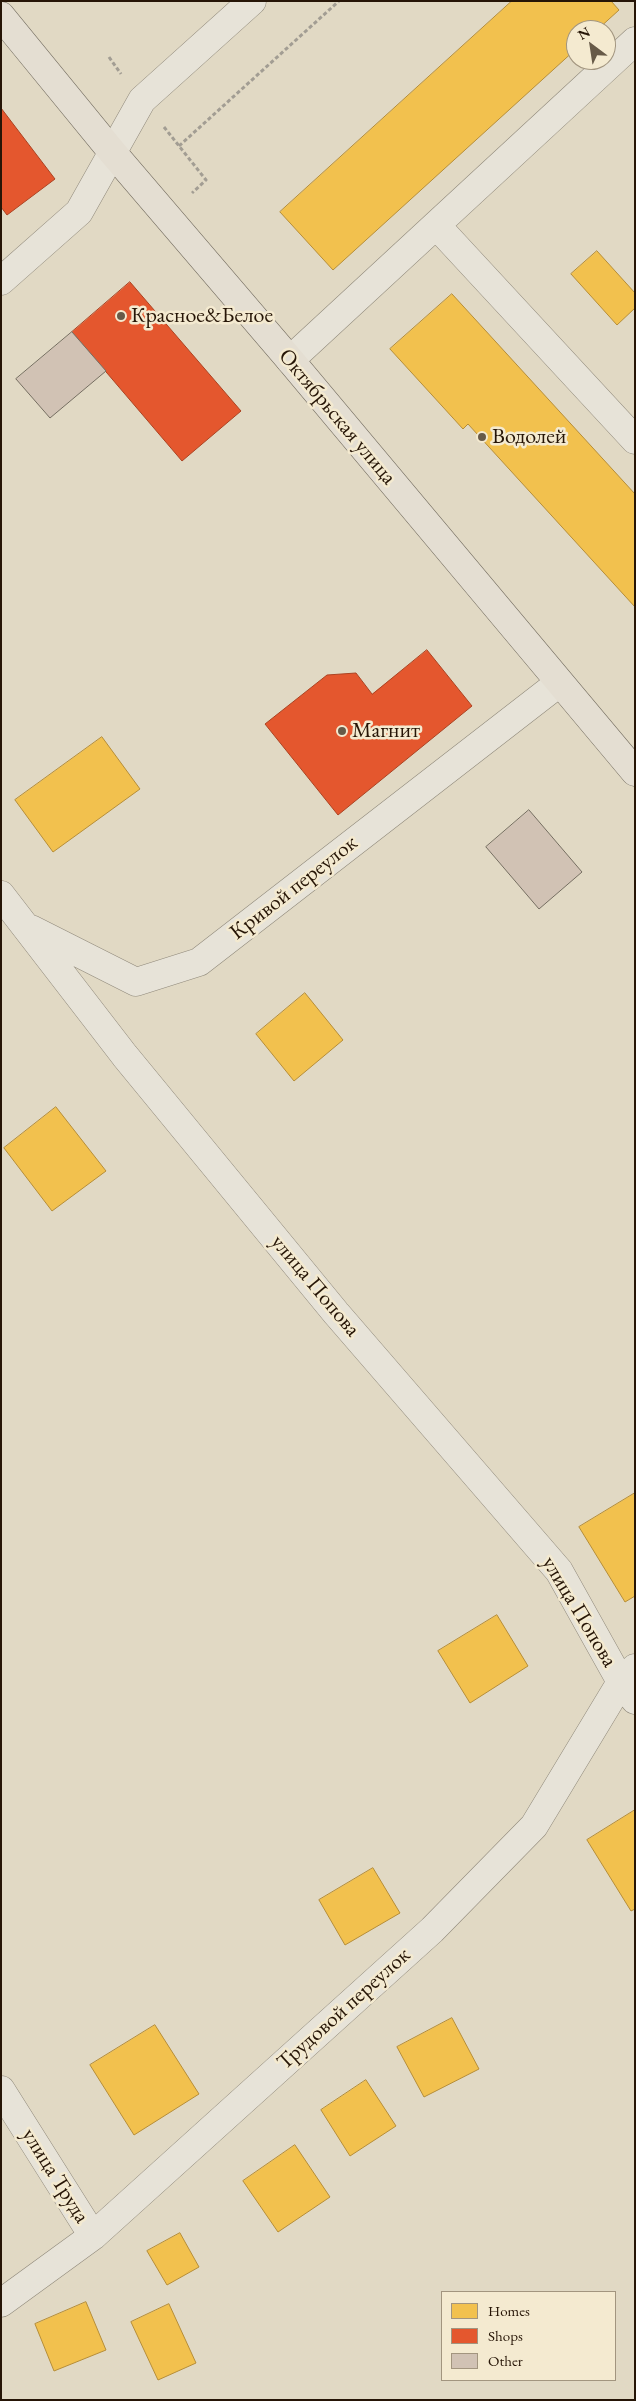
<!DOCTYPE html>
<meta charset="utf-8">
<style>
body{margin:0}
#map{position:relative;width:636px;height:2401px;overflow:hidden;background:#e1d9c4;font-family:"EB Garamond",serif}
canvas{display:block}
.frame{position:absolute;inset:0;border:2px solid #261506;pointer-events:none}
.legend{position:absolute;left:441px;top:2291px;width:175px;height:90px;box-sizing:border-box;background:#f4ead0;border:1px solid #a2957f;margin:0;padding:6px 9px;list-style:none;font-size:15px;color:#261506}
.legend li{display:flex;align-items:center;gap:10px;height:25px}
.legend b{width:25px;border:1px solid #a2957f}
.north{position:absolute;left:566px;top:20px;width:50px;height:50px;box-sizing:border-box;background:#f4ead0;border:1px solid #a2957f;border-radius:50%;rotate:329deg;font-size:14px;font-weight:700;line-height:20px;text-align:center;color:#261506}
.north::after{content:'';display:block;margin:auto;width:18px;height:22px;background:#675a48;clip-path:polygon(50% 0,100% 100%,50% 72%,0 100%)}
</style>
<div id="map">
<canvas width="636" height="2401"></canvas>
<div class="frame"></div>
<ul class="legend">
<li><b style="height:14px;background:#f2c14e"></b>Homes</li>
<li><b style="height:14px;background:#e4572e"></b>Shops</li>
<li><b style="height:14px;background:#d1c2b4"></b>Other</li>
</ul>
<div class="north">N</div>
</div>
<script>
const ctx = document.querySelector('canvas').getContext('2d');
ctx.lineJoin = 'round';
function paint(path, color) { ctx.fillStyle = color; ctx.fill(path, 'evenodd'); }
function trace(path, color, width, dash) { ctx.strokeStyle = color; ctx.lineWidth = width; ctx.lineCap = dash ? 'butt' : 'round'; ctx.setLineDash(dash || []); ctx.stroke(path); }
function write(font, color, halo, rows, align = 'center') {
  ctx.font = font + ' "EB Garamond",serif'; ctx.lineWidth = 5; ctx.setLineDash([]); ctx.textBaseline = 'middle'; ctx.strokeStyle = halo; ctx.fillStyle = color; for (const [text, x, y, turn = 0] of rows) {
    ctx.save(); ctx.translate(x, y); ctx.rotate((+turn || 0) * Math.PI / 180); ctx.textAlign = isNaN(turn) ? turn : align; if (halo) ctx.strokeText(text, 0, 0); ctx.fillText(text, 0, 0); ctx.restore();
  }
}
const homes = new Path2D(`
 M512 1H611L619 10 597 30H576V49L333 270 280 212Z
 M597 251 635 293V308L617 325 571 274Z
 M452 294 635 494V607L468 424 463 429 390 349Z
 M102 737 140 789 53 852 15 800Z
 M305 993 343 1040 294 1081 256 1034Z
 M56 1107 106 1171 52 1211 4 1148Z
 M635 1493V1596L625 1602 579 1527Z
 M497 1615 528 1666 470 1703 438 1651Z
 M635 1810V1909L631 1911 587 1840Z
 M373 1868 400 1913 345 1945 319 1900Z
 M452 2018 479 2069 424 2097 397 2047Z
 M155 2025 199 2094 134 2135 90 2065Z
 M366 2080 396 2126 350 2156 321 2110Z
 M295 2145 330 2197 278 2232 243 2181Z
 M180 2233 199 2267 167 2285 147 2251Z
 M86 2302 106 2350 54 2371 35 2324Z
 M169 2304 196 2363 158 2380 131 2322Z`);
paint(homes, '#f2c14e');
trace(homes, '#b58d38', 1);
const shops = new Path2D(`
 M1 108 55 179 7 215 1 207Z
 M130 282 241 411 182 461 72 332Z
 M427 650 472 706 338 815 265 724 327 675 356 673 372 694Z`);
paint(shops, '#e4572e');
trace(shops, '#ab4322', 1);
const building = new Path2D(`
 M72 332 106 371 50 418 16 379Z
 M529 810 582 872 539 909 486 847Z`);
paint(building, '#d1c2b4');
trace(building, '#756e61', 1);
const minor = new Path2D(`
 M436 225 635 440
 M1 281 79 212 142 100 252 1
 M290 360 635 41
 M1 895 125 1056 336 1313 559 1571 621 1682 635 1700
 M31 929 136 982 199 962 559 683
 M1 2090 93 2236
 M1 2303 93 2236 432 1930 534 1826 621 1682 635 1668`);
const major = new Path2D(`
 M1 16 113 153 290 360 635 772`);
trace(minor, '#8f887a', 29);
trace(major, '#756e61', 29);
trace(new Path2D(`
 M109 57 121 74
 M164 127 206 180 192 193
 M179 146 339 1`), '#a29d93', 3, [4, 2.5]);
trace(minor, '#e7e3d8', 28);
trace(major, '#e4ded2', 28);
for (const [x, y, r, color] of [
 [121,316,5,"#675a48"],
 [482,437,5,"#675a48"],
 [342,731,5,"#675a48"]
]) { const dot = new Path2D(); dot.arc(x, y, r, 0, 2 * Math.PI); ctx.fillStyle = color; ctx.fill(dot); trace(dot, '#f4ead0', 2); }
write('22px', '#261506', '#f4ead0', [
 ["Красное&Белое",131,316],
 ["Водолей",492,437],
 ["Магнит",352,731]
], 'left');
write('22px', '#261506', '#f4ead0', [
 ["Октябрьская улица",337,417,50],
 ["Кривой переулок",294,888,-38],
 ["улица Попова",315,1286,50],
 ["улица Попова",579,1612,59],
 ["Трудовой переулок",344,2009,-42],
 ["улица Труда",55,2176,58]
]);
</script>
